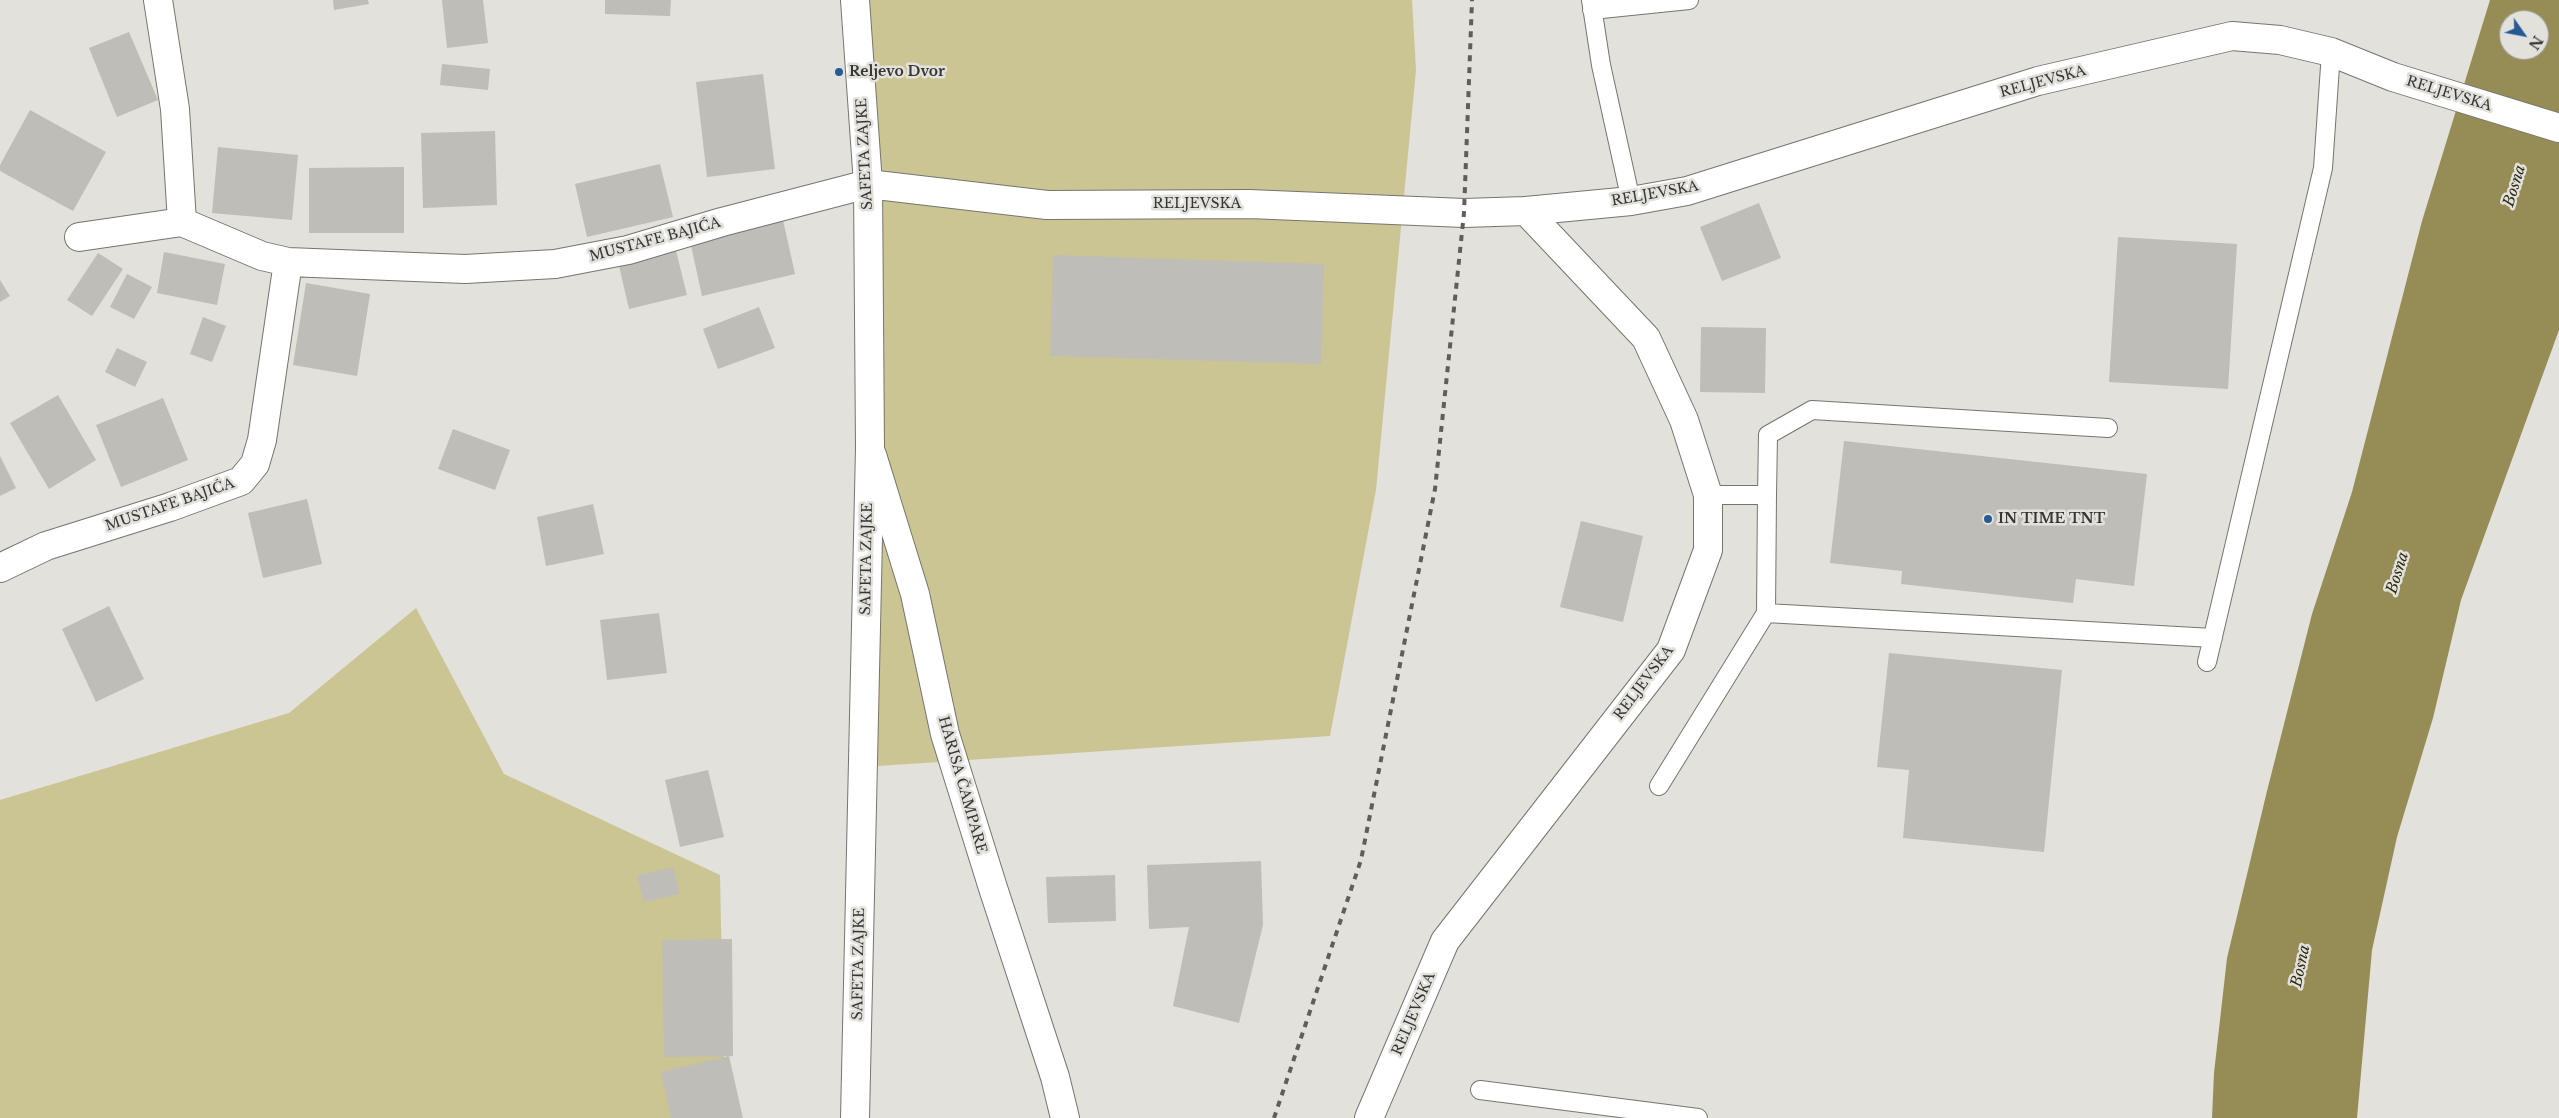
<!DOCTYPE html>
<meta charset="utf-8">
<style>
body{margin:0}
#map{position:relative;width:2559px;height:1118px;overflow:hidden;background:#e2e1dc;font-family:"Libre Baskerville",serif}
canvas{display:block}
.north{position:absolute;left:2499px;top:10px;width:50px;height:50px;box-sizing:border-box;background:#e2e1dc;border:1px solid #9d9d99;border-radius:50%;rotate:123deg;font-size:14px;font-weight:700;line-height:20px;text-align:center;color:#363634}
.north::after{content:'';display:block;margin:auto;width:18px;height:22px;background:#255b93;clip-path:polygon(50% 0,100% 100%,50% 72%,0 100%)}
</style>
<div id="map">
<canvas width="2559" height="1118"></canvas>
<div class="north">N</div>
</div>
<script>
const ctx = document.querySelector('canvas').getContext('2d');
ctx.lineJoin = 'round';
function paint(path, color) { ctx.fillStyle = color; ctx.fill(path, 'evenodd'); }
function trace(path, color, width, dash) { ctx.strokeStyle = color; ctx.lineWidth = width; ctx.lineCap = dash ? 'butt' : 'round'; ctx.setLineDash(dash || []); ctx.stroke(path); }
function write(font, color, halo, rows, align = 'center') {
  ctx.font = font + ' "Libre Baskerville",serif'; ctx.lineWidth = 5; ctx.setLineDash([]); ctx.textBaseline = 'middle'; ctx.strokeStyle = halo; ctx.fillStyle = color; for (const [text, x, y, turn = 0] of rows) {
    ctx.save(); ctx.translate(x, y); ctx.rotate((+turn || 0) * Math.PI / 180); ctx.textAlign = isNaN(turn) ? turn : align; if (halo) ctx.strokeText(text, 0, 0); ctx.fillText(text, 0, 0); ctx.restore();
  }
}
paint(new Path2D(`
 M851 0H1412L1416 70 1376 490 1330 736 863 767 870 448Z
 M416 608 504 774 720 875 725 1118H0V800L289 713Z`), '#cbc593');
paint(new Path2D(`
 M2490 0H2559V330L2461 600 2433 718 2397 837 2372 950 2357 1118H2212L2214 1073 2227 958 2267 791 2312 614 2352 492 2422 221ZM2509 20H2539V50H2509Z`), '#958d55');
paint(new Path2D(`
 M333 0H368L369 4 334 10Z
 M442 0H483L488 43 447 48Z
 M605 0H671L670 16 605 14Z
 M129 32 158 100 117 117 89 48Z
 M442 64 490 69 488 90 440 85Z
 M763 74 775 169 707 177 696 82Z
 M30 110 106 152 73 211 0 171V165Z
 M495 131 497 205 423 208 421 133Z
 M218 147 298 155 292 220 212 213Z
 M660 164 673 217 587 237 575 184Z
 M404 167V233H309V168Z
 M1759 203 1781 258 1722 281 1700 227Z
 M783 220 795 274 702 296 690 241Z
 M2118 237 2237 244 2228 389 2109 382Z
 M676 251 687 295 629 309 619 266Z
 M164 252 225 264 217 305 157 293Z
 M98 253 123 269 92 316 67 300Z
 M1053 255 1324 264 1321 364 1050 356Z
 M127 274 152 287 134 319 110 307Z
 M0 280 10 296 0 302Z
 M306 283 370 294 357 376 293 365Z
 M759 307 775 348 718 369 703 329Z
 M203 317 226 326 212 362 190 354Z
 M1701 327 1766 328 1765 393 1700 392Z
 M117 348 147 362 135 387 105 372Z
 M58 395 96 460 49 489 10 423Z
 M163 398 188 460 121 487 96 425Z
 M453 429 510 450 495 490 438 469Z
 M1844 441 2147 474 2134 586 2076 579 2073 603 1901 584 1902 571 1830 563Z
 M0 456 16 488 0 496Z
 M307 499 322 564 263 578 248 513Z
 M593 504 604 554 546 566 537 517Z
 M1581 521 1643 536 1623 622 1560 607Z
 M109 606 144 679 96 702 62 629Z
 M659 613 667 673 607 680 600 620Z
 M1889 653 2062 670 2044 852 1903 838 1909 770 1877 767Z
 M708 770 724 837 680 847 665 780Z
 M1261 861 1263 925 1239 1023 1173 1006 1189 927 1149 929 1147 865Z
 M673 867 680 894 644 902 637 876Z
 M1115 875 1116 921 1048 923 1046 877Z
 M732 939 733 1056 664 1057 662 940Z
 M729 1056 743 1118H671L661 1072Z`), '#bebdb8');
const lane = new Path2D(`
 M1591 0 1601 65 1631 201
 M1592 10 1689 0
 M1708 495H1767L1766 613 2213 638
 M1767 495 1768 435 1812 410 2108 428
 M2207 662 2323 168 2331 52
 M1659 786 1766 613
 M1480 1090 1698 1118`);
const street = new Path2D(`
 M158 0 175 109 182 222
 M79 237 182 222 262 256 288 262 465 269 555 264 628 250 722 222 868 184
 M872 455 915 594 945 734 993 888 1055 1077 1065 1118
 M0 568 46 546 170 507 241 481 255 464 262 440 288 262
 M1369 1118 1445 941 1671 650 1708 550V495L1684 420 1646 338 1526 211`);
const secondary = new Path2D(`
 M868 184 1047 205 1249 204 1464 213 1526 211 1631 201 1687 191 2038 81 2232 36 2280 40 2331 52 2393 77 2559 128`);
const primary = new Path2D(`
 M855 0 868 184 870 448 855 1118`);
trace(lane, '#757570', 20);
trace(street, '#757570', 30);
trace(secondary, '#757570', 30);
trace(primary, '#757570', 30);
trace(lane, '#fff', 18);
trace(street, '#fff', 28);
trace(secondary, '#fff', 28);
trace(primary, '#fff', 28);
trace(new Path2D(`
 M1274 1118 1361 860 1435 489 1464 213 1472 0`), '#5e5e5b', 4, [6, 6]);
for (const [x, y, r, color] of [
 [839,72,5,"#255b93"],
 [1988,519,5,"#255b93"]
]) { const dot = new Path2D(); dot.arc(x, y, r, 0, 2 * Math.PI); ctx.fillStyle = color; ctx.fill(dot); trace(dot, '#e2e1dc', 2); }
write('bold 14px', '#363634', '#e2e1dc', [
 ["Reljevo Dvor",849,72],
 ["IN TIME TNT",1998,519]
], 'left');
write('14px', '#363634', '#e2e1dc', [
 ["RELJEVSKA",2043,82,-15],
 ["RELJEVSKA",2449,94,17],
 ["SAFETA ZAJKE",865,154,-93],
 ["RELJEVSKA",1655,194,-10],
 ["RELJEVSKA",1197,204],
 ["MUSTAFE BAJIĆA",655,240,-15],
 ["MUSTAFE BAJIĆA",170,505,-19],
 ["SAFETA ZAJKE",867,559,-89],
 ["RELJEVSKA",1644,683,-53],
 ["HARISA ČAMPARE",962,785,74],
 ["SAFETA ZAJKE",859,964,-89],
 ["RELJEVSKA",1414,1014,-67]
]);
write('italic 15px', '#2e2a0f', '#e2e1dc', [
 ["Bosna",2515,186,-73],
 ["Bosna",2398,573,-73],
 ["Bosna",2301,966,-78]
]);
</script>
